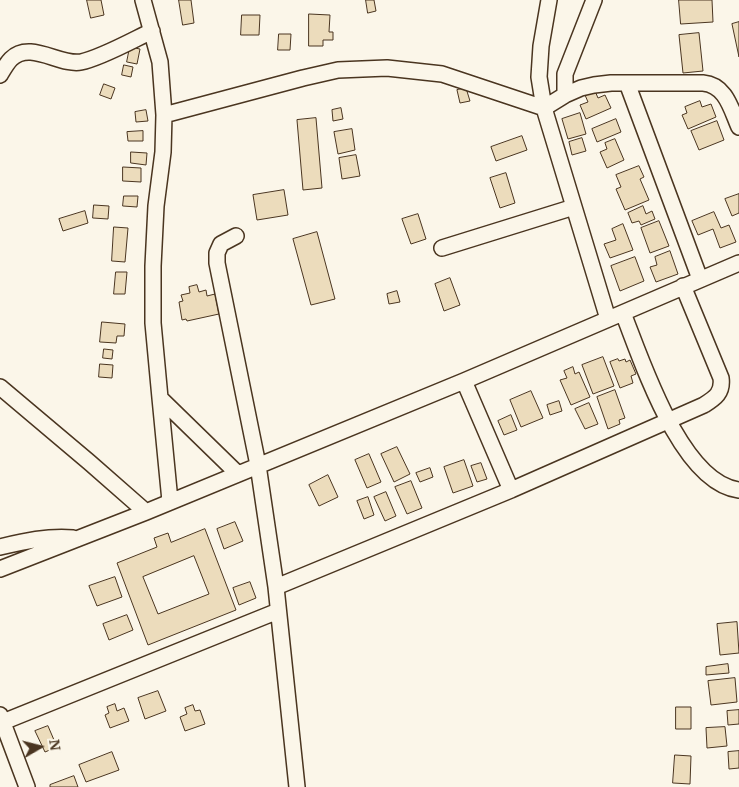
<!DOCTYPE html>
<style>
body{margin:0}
#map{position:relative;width:739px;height:787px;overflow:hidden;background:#fbf6e9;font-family:Merriweather,serif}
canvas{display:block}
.north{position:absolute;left:15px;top:722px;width:50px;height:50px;-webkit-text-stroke:4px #fbf6e9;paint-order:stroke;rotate:82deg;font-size:14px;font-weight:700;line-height:20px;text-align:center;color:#4a3520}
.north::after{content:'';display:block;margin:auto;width:18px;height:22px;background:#4a3520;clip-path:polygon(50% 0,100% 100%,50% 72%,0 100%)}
</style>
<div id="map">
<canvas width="739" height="787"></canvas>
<div class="north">N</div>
</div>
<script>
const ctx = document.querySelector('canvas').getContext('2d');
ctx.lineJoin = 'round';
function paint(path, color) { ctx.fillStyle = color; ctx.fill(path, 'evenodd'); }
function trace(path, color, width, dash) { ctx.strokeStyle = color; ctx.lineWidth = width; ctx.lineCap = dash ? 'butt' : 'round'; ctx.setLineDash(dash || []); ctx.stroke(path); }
const building = new Path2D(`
 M87 0H101L104 15 91 18Z
 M179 0H191L194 23 183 25Z
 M366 0H374L376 11 368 13Z
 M679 0H712L713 22 681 24Z
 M309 14 330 15 329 32H333V40H323V46H309Z
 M242 15H260L259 35H241Z
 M739 22V57L732 24Z
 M699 33 703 71 683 73 679 35Z
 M279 34H291L290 50H278Z
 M130 47 140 49 137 64 127 62Z
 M124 65 133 67 131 77 122 75Z
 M104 84 115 88 111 99 100 95Z
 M466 88 470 101 460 103 457 90Z
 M595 91 598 98 605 95 611 108 586 119 580 105 588 102 585 95Z
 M700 101 702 107 711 104 716 117 688 129 682 115 687 113 685 107Z
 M341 108 343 119 333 121 332 110Z
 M146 110 148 121 136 122 135 112Z
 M580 113 586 134 568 139 562 119Z
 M316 118 322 188 303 190 297 120Z
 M616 119 621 132 597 142 592 129Z
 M717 121 724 140 699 150 691 131Z
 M352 129 355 150 338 154 334 132Z
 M143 131V141H128L127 132Z
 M522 136 527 150 496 161 491 147Z
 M582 138 586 151 572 155 569 142Z
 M615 139 624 160 607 168 600 152 607 149 605 143Z
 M131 152 147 153 146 165 131 163Z
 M356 155 360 176 342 179 339 158Z
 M639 166 644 177 640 179 649 200 625 210 616 189 621 187 616 175Z
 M123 167 141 168V182L123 181Z
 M506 173 515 203 500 208 490 178Z
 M284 190 288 215 257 220 253 195Z
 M739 194V213L732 216 725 199Z
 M124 196H138L137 207 123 206Z
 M94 205 109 206 108 219 93 218Z
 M643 206 646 214 652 211 655 219 641 225 639 221 632 223 628 213Z
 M85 211 88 223 63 231 59 219Z
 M714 212 721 228 729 225 736 242 720 248 713 229 698 235 692 221Z
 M418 214 426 239 411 244 402 219Z
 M659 221 669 246 650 253 641 228Z
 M623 224 633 250 610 258 604 244 616 240 612 229Z
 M114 227 128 228 125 262 112 261Z
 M317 232 335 299 311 305 293 239Z
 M670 251 678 274 656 282 650 267 657 265 655 257Z
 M635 257 644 281 620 291 611 266Z
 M116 272H127L125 294H114Z
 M450 278 460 305 444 311 435 284Z
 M197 285 199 292 206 290 207 296 215 294 219 314 187 321 186 319 182 320 179 302 183 301 181 295 190 293 189 287Z
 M397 291 400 302 389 304 387 294Z
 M102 322 125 324 124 336H117L116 343 100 342Z
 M104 349 113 350 112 359 103 358Z
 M603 357 614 386 593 394 582 365Z
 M618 359 619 361 625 359 626 362 630 360 636 374 631 376 633 383 620 388 610 362Z
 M100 364 113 365 112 378 99 377Z
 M573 367 575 374 579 372 590 397 571 405 560 380 567 378 564 371Z
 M615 390 625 418 619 420 620 424 608 429 597 397Z
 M531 391 543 418 521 427 510 400Z
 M559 401 562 411 550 415 547 405Z
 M589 403 598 424 585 429 575 409Z
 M511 415 517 430 504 435 498 421Z
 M397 447 410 474 394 482 381 454Z
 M369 454 381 482 367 488 355 460Z
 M464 460 473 486 453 493 444 467Z
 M481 463 487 479 477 482 471 466Z
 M430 468 433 477 420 482 416 473Z
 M328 475 338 497 319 506 309 485Z
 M411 481 422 508 407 514 395 487Z
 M386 492 396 516 385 521 374 497Z
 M368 497 374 515 364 519 357 501Z
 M235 522 243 541 224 549 217 529Z
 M205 529 236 610 148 645 117 563 157 547 154 538 168 533 171 542ZM194 556 209 594 158 614 143 577Z
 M115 577 122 597 97 606 89 586Z
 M250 582 256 598 239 605 233 588Z
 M127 615 133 630 109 640 103 624Z
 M737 622 739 653 720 655 717 624Z
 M728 664 729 673 706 675V667Z
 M735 678 737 702 711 705 708 681Z
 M158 691 166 711 145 719 138 698Z
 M115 704 117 711 124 708 129 721 110 728 105 715 109 713 107 707Z
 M193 705 195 711 200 710 205 724 185 731 180 717 187 714 185 708Z
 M676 707H691V729H676Z
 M739 710V724L728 725 727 711Z
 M48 726 57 747 45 752 35 731Z
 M725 727 727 746 707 748 706 728Z
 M739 751V768L729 769 728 752Z
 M112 752 119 770 86 782 79 765Z
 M675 755 691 756 690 784 673 783Z
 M74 776 78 787H50V785Z`);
paint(building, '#ecdcbc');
trace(building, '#4a3520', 1);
const minor = new Path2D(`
 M143 0 160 62 164 115 163 152 156 206 153 266V323L160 398
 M549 0 541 46 539 77 544 108 608 319
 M0 75C3 70 7 63 11 59 30 40 60 66 81 62 101 58 133 40 152 31
 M627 83 700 279
 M565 95V74L594 0
 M544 108 565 95 581 88 594 85 611 83H703C726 85 731 109 739 127
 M164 115 303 78 338 70 387 68 442 74 544 108
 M236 236 221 244 217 253V263L258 465 276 587 297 787
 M442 248 574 207
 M623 313C642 361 681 483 739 490
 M464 381 511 490
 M0 387 89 462 146 512
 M170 501 160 398 238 474
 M0 547C25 541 47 536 73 538
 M0 569 146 512 464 381 739 263
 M276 587 511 490 704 405C715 398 723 393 721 378L683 286
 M0 715 27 787
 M3 722 278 611`);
trace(minor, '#4a3520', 18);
trace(minor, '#fbf6e9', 15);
</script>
